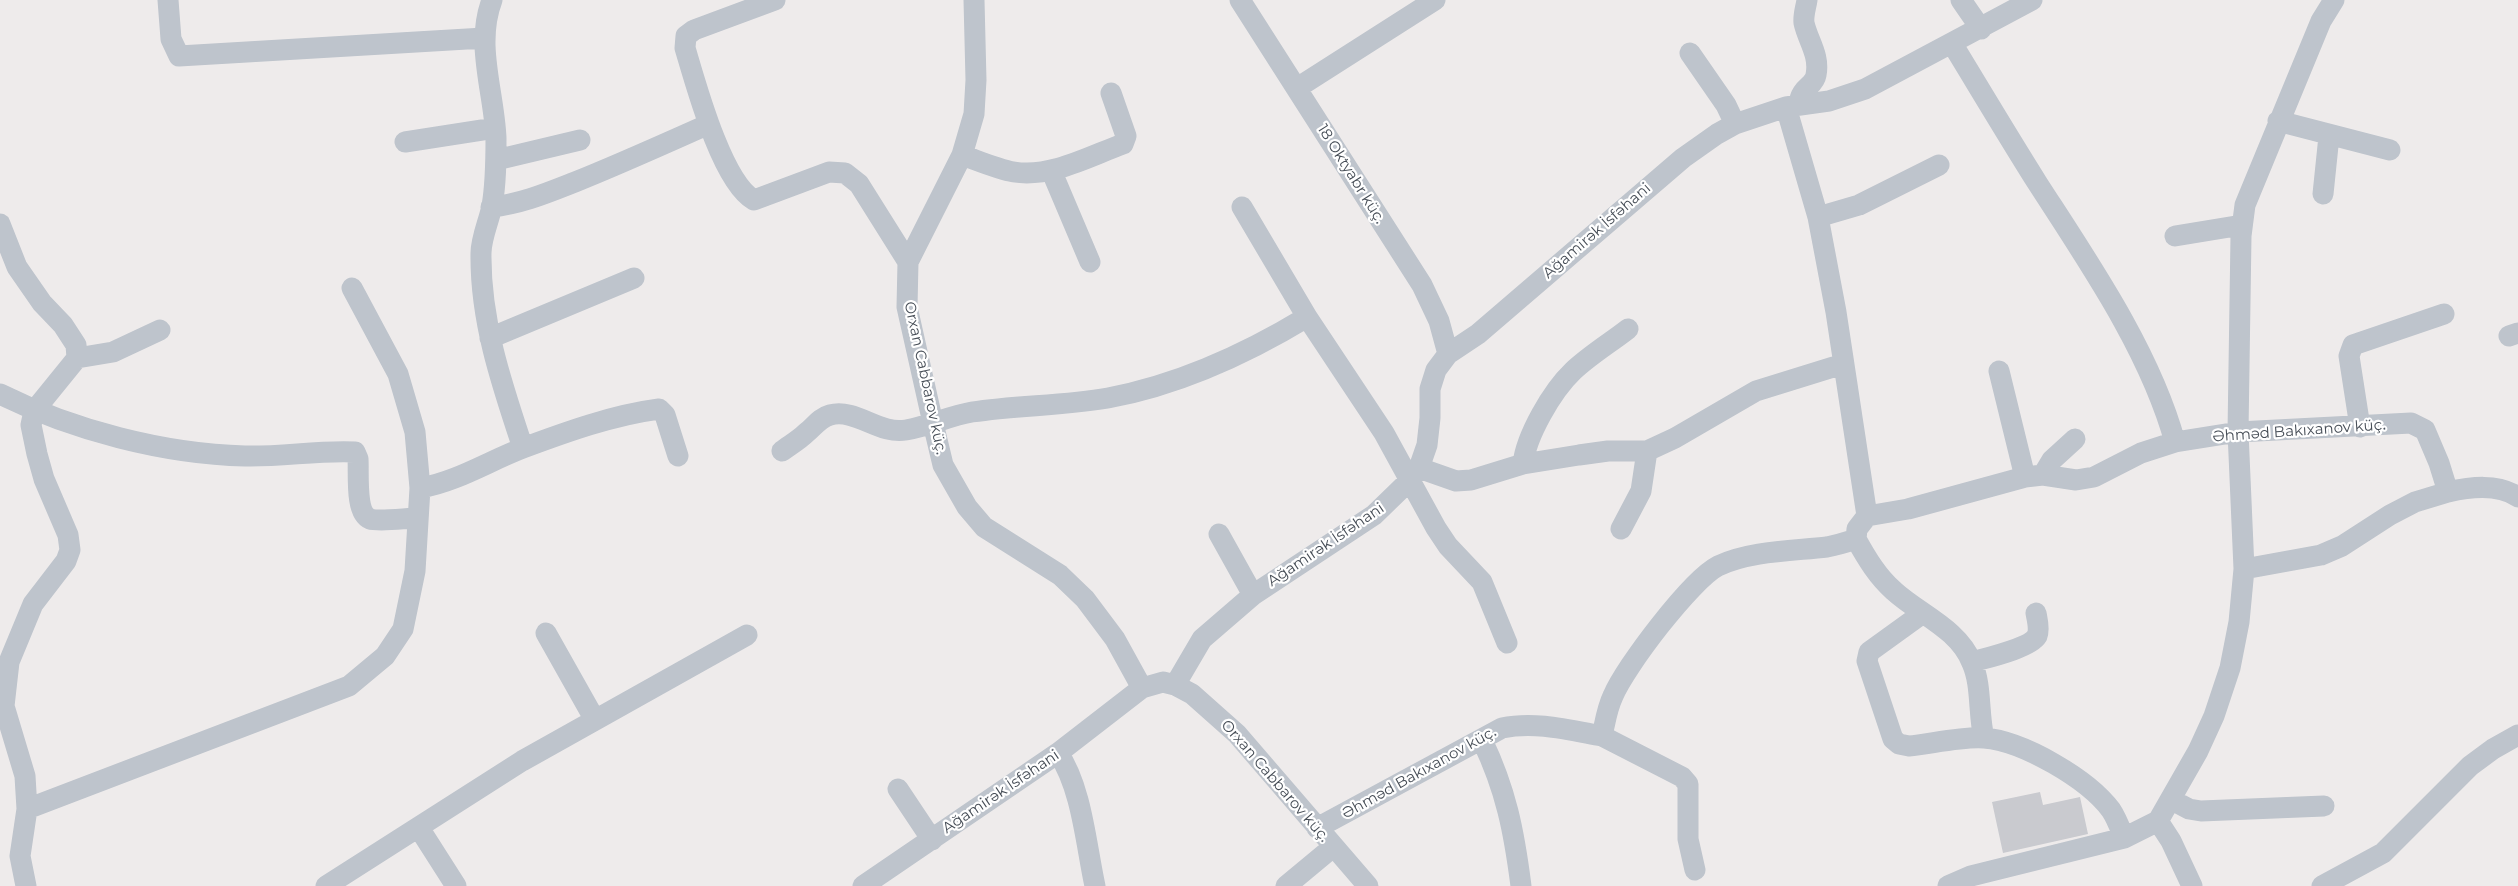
<!DOCTYPE html>
<html>
<head>
<meta charset="utf-8">
<style>
  body { margin:0 }
  canvas { display:block; background:#eeebeb }
</style>
</head>
<body>
<canvas width="2518" height="886"></canvas>
<script>
const context = document.querySelector('canvas').getContext('2d');
context.lineJoin = 'round';
function fillPath(path, color) { context.fillStyle = color; context.fill(path, 'evenodd'); }
function trace(path, color, width, dash) { context.strokeStyle = color; context.lineWidth = width; context.lineCap = dash ? 'butt' : 'round'; context.setLineDash(dash || []); context.stroke(path); }
function label(font, color, halo, rows, align = 'center') {
  context.font = font + ' Montserrat,sans-serif'; context.lineWidth = 4.5; context.setLineDash([]); context.textBaseline = 'middle'; context.strokeStyle = halo; context.fillStyle = color; for (const [text, x, y, turn = 0] of rows) {
    context.save(); context.translate(x, y); context.rotate((+turn || 0) * Math.PI / 180); context.textAlign = isNaN(turn) ? turn : align; if (halo) context.strokeText(text, 0, 0); context.fillText(text, 0, 0); context.restore();
  }
}
fillPath(new Path2D(`
  M2040,792L2043,805L2080,797L2088,834L2003,853L1992,802Z`), '#c9cacf');
trace(new Path2D(`
  M168,0L171,39L179,56L484,38
  M492,0C475,45 494,91 496,138C496,161 496,183 492,206C489,221 481,238 481,253C480,321 502,385 523,448
  M775,0L694,30L686,36L685,48C696,85 722,182 754,200L829,172L845,173L859,184L908,262
  M974,0L976,80L974,114L962,155L908,262L907,307L933,423L943,465L967,507L984,527L1060,575L1085,599L1115,639L1142,688
  M1240,0L1422,285L1439,321L1448,354
  M1961,0L1981,29
  M1953,45C1981,91 2009,138 2038,184C2089,263 2150,351 2175,442
  M1690,53L1726,105L1735,124
  M1297,88L1435,0
  M1799,104C1801,86 1814,87 1816,75C1820,55 1808,41 1804,23C1803,15 1806,7 1807,0
  M1786,107L1818,217L1836,312L1867,516
  M2278,121L2390,150
  M405,142L495,128
  M962,155C979,161 997,169 1014,172C1051,178 1090,156 1123,144L1126,136L1111,93
  M496,160L580,140
  M1051,170L1090,262
  M2323,194L2329,136
  M491,207C521,204 547,193 575,182C620,164 664,144 709,124
  M1242,207L1307,317
  M1818,217L1859,205L1939,165
  M0,224L17,267L42,303L63,325L76,345L77,358L34,411L31,425L37,454L44,479L68,535L70,550L66,561L33,604L9,662L4,706L25,776L27,809L20,856L26,886
  M2175,236L2242,225
  M2509,336L2518,333
  M490,338L634,278
  M77,358L113,352L160,330
  M1999,371L2025,477
  M0,394C72,430 164,454 245,456C282,457 319,450 355,452L358,459C359,474 355,513 370,519C379,522 407,518 418,518
  M2360,427L2349,356L2353,345L2444,314
  M782,451C790,445 799,440 806,433C814,427 819,418 830,415C856,408 879,435 906,430C929,426 949,416 972,412C1017,405 1063,406 1108,398C1178,385 1246,354 1307,317L1384,433L1436,528L1448,546L1482,582L1507,643
  M1523,464C1526,436 1552,391 1573,371C1590,355 1610,343 1628,329
  M1419,468L1456,481L1471,480L1523,464L1579,455L1608,451H1647L1675,438L1756,391L1843,364
  M2043,475L2052,460L2075,439
  M420,488C456,482 489,461 523,448C566,432 613,415 659,409L665,415L678,456
  M1621,529L1641,491L1647,451
  M1219,534L1253,595
  M1856,539C1867,559 1878,577 1894,591C1919,614 1959,629 1972,663C1982,685 1978,714 1984,738
  M2244,569L2321,555L2342,546L2390,515L2415,502L2448,492
  M1923,613L1869,652L1867,661L1893,739L1899,744L1909,746C1930,744 1964,736 1984,738C2023,741 2088,779 2111,810C2117,819 2120,828 2124,838
  M546,633L595,720
  M1972,662C1986,658 2030,648 2037,636C2040,629 2037,619 2036,613
  M1175,685L1202,639L1253,595L1374,515L1409,481L1419,468L1427,445L1430,418V389L1436,370L1448,354L1478,334L1683,158L1717,134L1735,124L1786,107L1829,101L1865,89L2032,0
  M1602,736L1682,777L1688,784V839L1695,870
  M1482,740C1506,790 1514,831 1521,886
  M1058,753C1082,788 1086,845 1095,886
  M898,789L932,840
  M2172,800L2189,809L2201,811L2324,806
  M27,809L349,686L385,656L403,629L415,571L420,488L415,432L398,374L352,288
  M2158,821L2171,841L2192,886
  M419,828L456,886
  M1317,828L1502,728C1535,721 1569,730 1602,736C1605,723 1607,708 1613,696C1625,667 1691,580 1718,566C1750,551 1792,551 1827,547C1837,545 1847,542 1856,539L1857,529L1867,516L1908,509L2025,477L2043,475L2076,480L2094,477L2141,453L2175,442L2238,432L2411,423L2425,430L2439,463L2448,492C2470,487 2498,483 2518,497
  M326,886L522,761L747,635
  M863,886L1058,753L1142,688L1163,682L1175,685L1192,694L1237,734L1368,886
  M1286,886L1333,847
  M1948,886L1971,876L2124,838L2158,821L2198,751L2214,716L2230,668L2239,622L2244,569L2238,432L2241,236L2245,205L2321,21L2334,0
  M2322,886L2383,853L2470,766L2493,749L2518,735`), '#bec4cc', 21);
label('15px', '#464d56', '#fff', [
  ["18 Oktyabr küç.",1351,174,58],
  ["Ağamirək İsfəhani",1597,231,-41],
  ["Orxan Cabbarov küç.",925,378,78],
  ["Əhməd Bakıxanov küç.",2299,431,-4],
  ["Ağamirək İsfəhani",1326,545,-34],
  ["Əhməd Bakıxanov küç.",1419,773,-29],
  ["Orxan Cabbarov küç.",1275,781,49],
  ["Ağamirək İsfəhani",1001,792,-34]
]);
</script>
</body>
</html>
